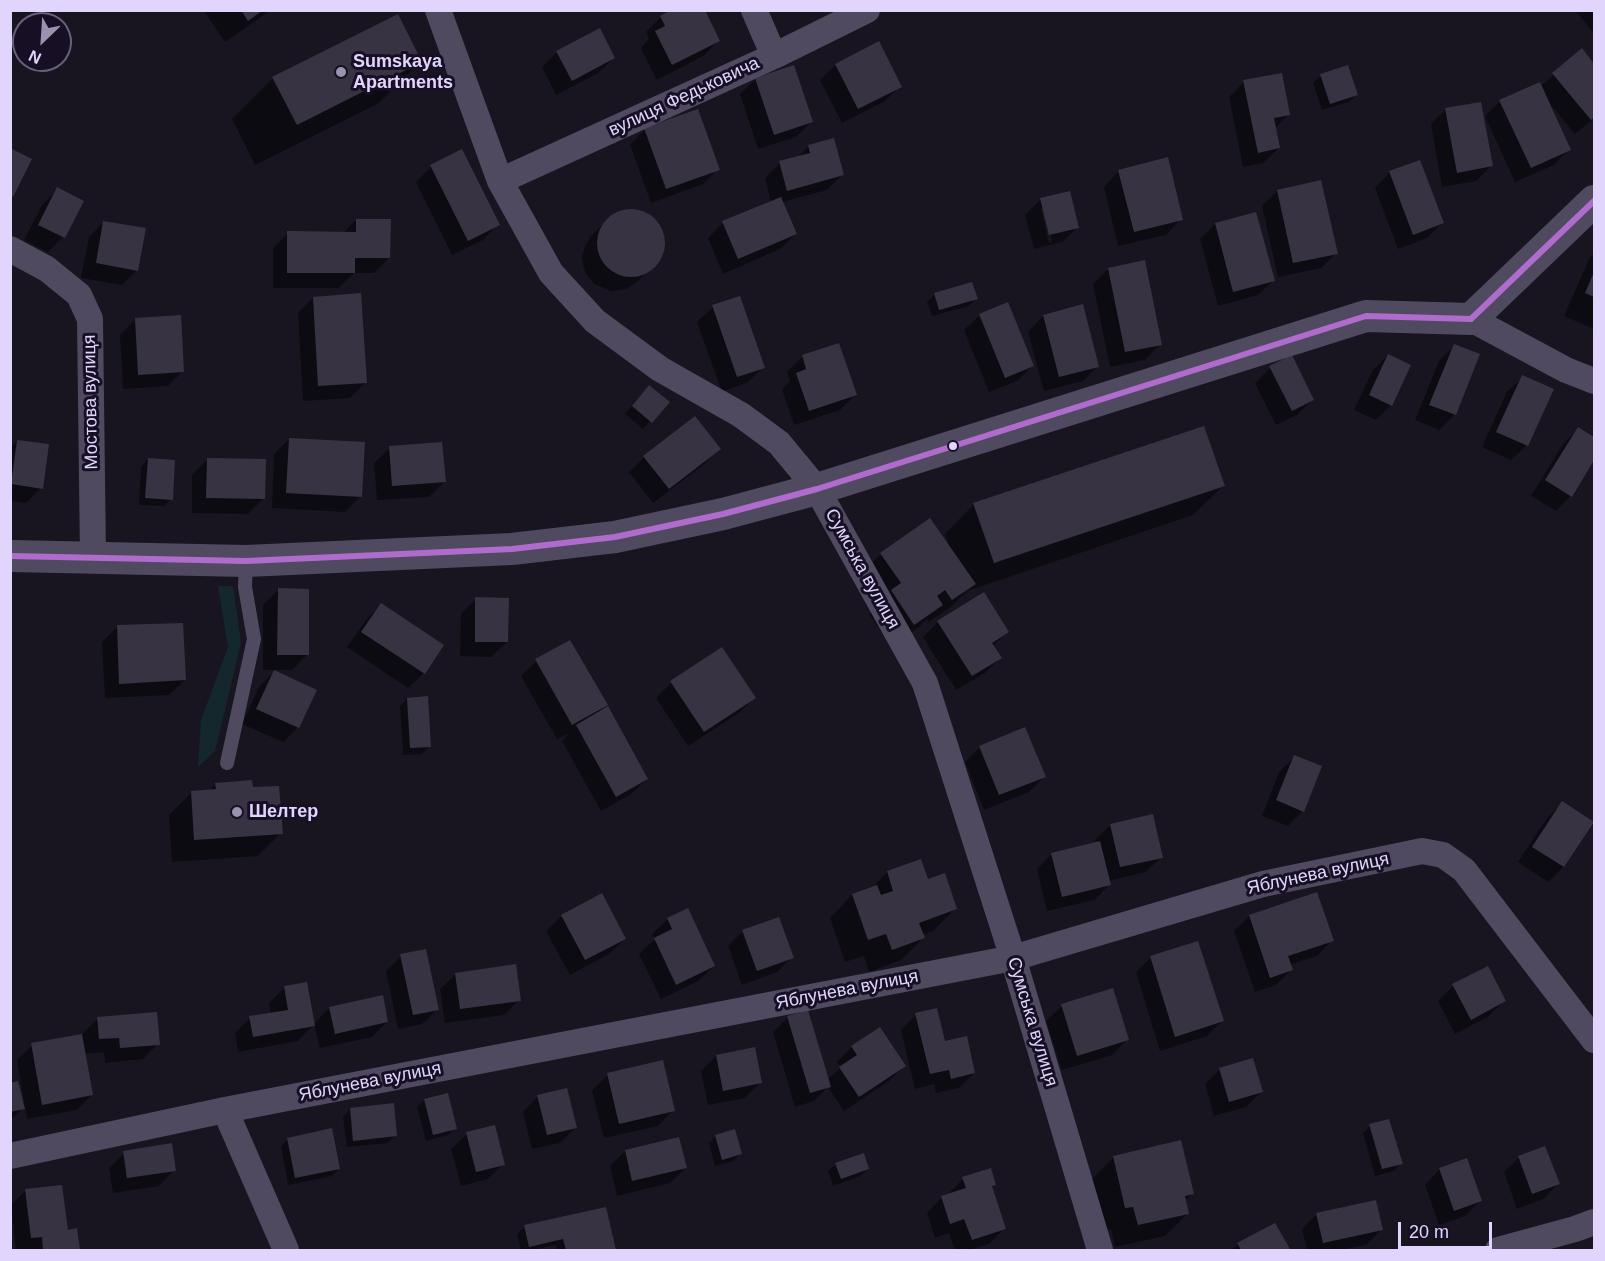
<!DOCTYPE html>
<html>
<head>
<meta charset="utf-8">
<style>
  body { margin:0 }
  #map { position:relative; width:1605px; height:1261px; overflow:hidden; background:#181520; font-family:Arial,sans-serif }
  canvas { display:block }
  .frame { position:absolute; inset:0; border:12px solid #e1d5fd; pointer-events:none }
  .north { position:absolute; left:12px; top:12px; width:60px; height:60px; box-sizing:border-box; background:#171025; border:2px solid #685f7b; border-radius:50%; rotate:205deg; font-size:16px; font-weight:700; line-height:24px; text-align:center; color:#e1d5fd }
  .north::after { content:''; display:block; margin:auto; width:21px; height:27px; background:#9b92b0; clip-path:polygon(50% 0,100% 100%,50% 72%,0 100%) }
  .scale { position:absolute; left:1398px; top:1222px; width:94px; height:27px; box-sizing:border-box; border:3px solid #e1d5fd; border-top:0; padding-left:8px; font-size:18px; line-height:21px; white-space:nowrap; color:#e1d5fd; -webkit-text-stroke:4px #171025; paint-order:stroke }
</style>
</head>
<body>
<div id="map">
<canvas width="1605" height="1261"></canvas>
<div class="frame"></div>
<div class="north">N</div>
<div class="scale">20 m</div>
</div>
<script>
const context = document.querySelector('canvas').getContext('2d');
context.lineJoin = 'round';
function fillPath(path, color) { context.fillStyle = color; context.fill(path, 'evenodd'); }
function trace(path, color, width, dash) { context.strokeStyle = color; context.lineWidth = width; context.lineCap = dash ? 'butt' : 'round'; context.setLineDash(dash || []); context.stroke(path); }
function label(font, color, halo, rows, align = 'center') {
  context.font = font + ' Arial,sans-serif'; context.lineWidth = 6; context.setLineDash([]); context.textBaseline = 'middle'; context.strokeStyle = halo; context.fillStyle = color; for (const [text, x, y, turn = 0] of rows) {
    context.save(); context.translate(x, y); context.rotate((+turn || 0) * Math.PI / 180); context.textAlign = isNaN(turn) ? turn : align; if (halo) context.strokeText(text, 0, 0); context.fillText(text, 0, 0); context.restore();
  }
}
fillPath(new Path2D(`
  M218,586H233L241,643L215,751L198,767L201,720L228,647Z`), '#14272c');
fillPath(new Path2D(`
  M203,10H271L225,42Z
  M1575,10H1594V33Z
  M661,17L718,41L703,56L657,80L641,48L649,39L646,32Z
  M1581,50L1594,66V118L1575,134L1551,105L1569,149L1554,165L1515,182L1485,116L1500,101L1541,86Z
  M557,52L614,58L598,73L556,95L542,67Z
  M420,62L379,103L255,165L232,119L273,78Z
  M836,65L900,86L885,101L842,123L820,80Z
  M1321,76L1356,95L1349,102L1322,110L1313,83Z
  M756,79L811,122L796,137L758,149L740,94Z
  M1244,82L1289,114L1275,128L1279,148L1263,163L1243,167L1229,97Z
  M1446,109L1491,166L1476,181L1442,187L1431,124Z
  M645,129L718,169L703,184L651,203L630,145Z
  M809,146L843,174L827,190L782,202L796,234L780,249L723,274L708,238L723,223L771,202L765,178L780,163L797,158Z
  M431,167L498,224L483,240L452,255L416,182Z
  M1119,171L1181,219L1166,235L1118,246L1104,187Z
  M1390,172L1442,223L1427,238L1398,249L1375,188Z
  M58,189L82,202L63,237L48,252L24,240L43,204Z
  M1277,191L1336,253L1321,268L1278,277L1262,206Z
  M1040,200L1078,227L1062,242L1034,249L1025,215ZM1041,208H1044L1052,242L1049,243Z
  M629,211L640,212L649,216L657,224L662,236L663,244L661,254L653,266L637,282L626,289L611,291L594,284L586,274L583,265L582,256L585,246L591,236L607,220L618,213Z
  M356,220L389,258L374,273H354L339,288H273V248L288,233H343Z
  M104,222L137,270L122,285L81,278L89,237Z
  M1215,224L1274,280L1258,295L1218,306L1200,239Z
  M1594,253V329L1564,316L1589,259Z
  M1108,269L1160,344L1145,360L1110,367L1093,284Z
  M935,294L976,298L969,306L932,316L927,302Z
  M313,298L365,383L350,398L303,401L298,313Z
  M713,307L763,367L748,382L722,392L697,322Z
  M980,315L1032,366L1017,381L989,392L964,330Z
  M1043,316L1098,366L1083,381L1044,391L1028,332Z
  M135,320L183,371L168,386L123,389L120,335Z
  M839,345L856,394L840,410L794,425L782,389L790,381L787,372L802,357Z
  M1455,345L1478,355L1454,415L1439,430L1415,420L1439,361Z
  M1388,355L1391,405L1376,420L1354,410L1373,370Z
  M1270,368L1312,400L1297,415L1276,425L1255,383Z
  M1523,377L1527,445L1511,460L1482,447L1507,392Z
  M642,394L667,403L643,429L625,414Z
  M1578,429L1594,439V457L1571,496L1556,511L1531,496L1563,444Z
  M289,439L361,496L345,512L272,508L274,454Z
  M17,441L41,488L26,503L10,501V448Z
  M390,448L444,482L429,497L377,500L374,463Z
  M719,449L704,464L653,503L629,472L644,457Z
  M148,459L171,499L164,506L139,505L141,467Z
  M207,460L264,498L248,514L192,513V475Z
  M1223,486L1193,515L967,591L951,607L928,622L927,619L919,627L891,646L869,614L878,605L858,576L881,554L949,546L945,534L974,504Z
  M278,590L307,655L292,670H263V605Z
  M476,599L507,642L491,657L460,656L461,614Z
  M381,605L424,673L408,688L347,647L366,620Z
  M938,622L1007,632L993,646L1000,658L985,673L956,690L923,637Z
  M117,627L185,680L169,695L105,698L102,642Z
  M570,642L606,705L598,713L647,779L631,794L601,811L562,741L570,733L557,739L521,676L536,661Z
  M721,649L754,698L739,713L688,746L656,698L671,683Z
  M275,671L298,727L283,742L242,724L259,687Z
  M407,699L430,746L422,754L403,755L400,706Z
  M980,747L1044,777L1029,792L984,810L965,762Z
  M1295,757L1303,811L1288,826L1262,816L1279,772Z
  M216,784L252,789L281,833L258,856L172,862L169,815L192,792L209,791Z
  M1562,803L1592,822L1563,867L1548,882L1518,862L1547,818Z
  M1110,825L1161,857L1146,872L1108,881L1109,885L1094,900L1047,911L1037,869L1052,854L1096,843L1095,840Z
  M920,861L927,881L956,908L933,931L922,935L923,938L901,960L869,972L864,956L845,962L830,918L852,895L871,889L887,872Z
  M561,916L625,939L609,954L570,975L546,931Z
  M1249,916L1332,940L1317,956L1289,965L1291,970L1276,985L1255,992L1234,931Z
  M668,919L714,966L698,981L661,999L639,954L655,939L652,934Z
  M743,931L792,957L777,972L742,985L728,946Z
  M401,956L438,1009L422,1024L398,1029L386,971Z
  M1151,957L1222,1021L1207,1036L1160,1051L1136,972Z
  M456,974L519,1000L504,1015L445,1023L440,989Z
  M1453,986L1504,1001L1489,1016L1455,1034L1438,1001Z
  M284,988L313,1025L329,1008L387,1022L372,1037L320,1048L314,1024L298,1041L238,1052L235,1033L250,1018L271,1014L269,1003Z
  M1062,1006L1127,1040L1112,1055L1062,1070L1046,1021Z
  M916,1015L974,1073L959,1088L936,1093L934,1084L915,1089L901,1030Z
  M788,1017L827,1080L841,1067L837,1062L852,1047L904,1066L889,1081L844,1111L828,1087L814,1101L795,1107L773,1032Z
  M97,1019L158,1044L143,1059L105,1063L104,1052L84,1054L92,1095L77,1110L27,1119L25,1106L10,1121V1085L21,1101H24L17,1060L32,1045L82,1035Z
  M716,1056L760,1083L745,1098L708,1105L701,1071Z
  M1220,1069L1261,1092L1246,1107L1214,1116L1205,1084Z
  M608,1075L673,1110L658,1126L604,1138L592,1090Z
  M538,1096L575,1128L560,1143L532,1149L523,1112Z
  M425,1100L455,1128L448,1135L426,1141L417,1107Z
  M350,1109L395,1135L388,1143L347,1147L343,1117Z
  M1370,1126L1401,1163L1394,1171L1375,1176L1363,1133Z
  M467,1134L503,1164L488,1179L461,1186L451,1149Z
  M716,1136L740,1154L733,1161L715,1166L709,1143Z
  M288,1139L339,1169L332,1176L288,1185L281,1146Z
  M625,1151L686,1168L670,1183L617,1196L610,1166Z
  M124,1153L174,1170L159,1186L113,1193L109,1168Z
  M1114,1157L1192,1194L1185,1201L1188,1213L1165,1236L1115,1247L1111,1229L1103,1230L1091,1180Z
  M1519,1157L1558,1184L1543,1199L1517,1209L1504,1172Z
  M836,1164L868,1169L860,1176L833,1186L828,1171Z
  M1440,1169L1481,1200L1465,1216L1439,1225L1425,1185Z
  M963,1179L995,1184L991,1188L1004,1229L989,1244L969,1250H955L949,1233L935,1238L927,1213L942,1197L949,1195L948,1194Z
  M26,1190L66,1231L76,1230L78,1250H16L11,1205Z
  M605,1209L614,1250H557L556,1245L533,1250H521L517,1234L525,1227Z
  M1317,1214L1381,1230L1366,1245L1341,1250H1307L1302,1229Z
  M1274,1225L1288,1249L1286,1250H1232L1238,1244Z`), '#0007');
fillPath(new Path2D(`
  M241,10H263L248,21Z
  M671,10H705L720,41L672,65L655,31L665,26L660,16Z
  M398,14L422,62L297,125L272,77Z
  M600,28L615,58L572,81L556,51Z
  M879,41L902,87L858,109L835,64Z
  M1582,48L1594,64V117L1591,120L1552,73Z
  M794,65L813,122L774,135L755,78Z
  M1348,65L1358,95L1330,104L1320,74Z
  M1282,73L1290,115L1274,118L1280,148L1258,153L1243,80Z
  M1540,82L1571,150L1531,168L1499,100Z
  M1481,102L1493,166L1457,173L1445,108Z
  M698,109L720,170L666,189L644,128Z
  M834,138L844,175L787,191L779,161L810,153L808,145Z
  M10,148L32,159L13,197L10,195Z
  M462,149L500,225L468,241L430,165Z
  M1168,157L1183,220L1134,232L1118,170Z
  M1420,160L1444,223L1413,235L1389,171Z
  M1321,180L1338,254L1293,263L1277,190Z
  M57,187L84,201L65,238L38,225Z
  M1070,191L1079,228L1049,235L1040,198Z
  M781,197L797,234L738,259L722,221Z
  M597 243a34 34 0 1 1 68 0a34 34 0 1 1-68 0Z
  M1256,212L1275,281L1233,292L1215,223Z
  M356,219H391L390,258H355V273H287V231L356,232Z
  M103,221L146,228L138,271L96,263Z
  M1145,260L1162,345L1125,352L1108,268Z
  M1594,272V297L1585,293Z
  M972,282L978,299L939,310L934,293Z
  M361,293L367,383L318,386L313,297Z
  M740,296L765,368L737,377L712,305Z
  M1008,302L1034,366L1005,378L979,314Z
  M1083,304L1099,367L1059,377L1043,315Z
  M181,315L184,372L138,375L135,318Z
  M839,343L857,395L809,411L796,373L806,369L802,355Z
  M1454,344L1480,354L1456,415L1429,405Z
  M1388,354L1411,365L1392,406L1369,395Z
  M1292,355L1314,400L1292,411L1269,366Z
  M1522,375L1554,389L1528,446L1496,432Z
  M649,385L670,402L652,423L632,406Z
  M695,416L721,449L669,489L643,456Z
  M1204,426L1225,486L994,563L973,503Z
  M1578,427L1594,437V460L1572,497L1545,480Z
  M289,438L365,442L362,497L286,493Z
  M17,440L49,444L43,489L11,484Z
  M442,442L446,482L392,486L389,446Z
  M148,458L175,460L173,500L145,498Z
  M207,458L266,459L265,499L206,498Z
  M930,518L976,584L952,600L945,590L937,596L943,605L914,625L891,590L901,583L880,553Z
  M278,588L309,589V655H277Z
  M984,592L1009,632L992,643L1002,658L972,676L937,621Z
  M475,597L509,598L508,642H475Z
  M381,603L444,645L425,674L361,632Z
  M183,623L186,680L119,684L117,625Z
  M570,640L608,705L572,725L535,659Z
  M722,647L756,698L704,732L670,681Z
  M274,670L317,690L299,728L256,709Z
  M428,696L431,747L410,748L407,698Z
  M608,706L648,779L616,797L576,725Z
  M1025,727L1046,777L999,795L979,746Z
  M1294,755L1322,766L1304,812L1276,800Z
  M252,780L253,787L279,786L283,834L194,840L191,791L216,789L215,783Z
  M1562,801L1594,822L1564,867L1532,847Z
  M1153,814L1163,858L1120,867L1110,824Z
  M1100,841L1111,885L1062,897L1051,853Z
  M921,859L928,879L945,873L957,909L919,923L925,938L892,950L886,934L868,940L852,894L877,885L881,895L893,891L887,871Z
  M1317,892L1334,941L1288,956L1293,970L1270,978L1249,915Z
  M602,893L626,939L585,960L561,915Z
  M688,908L715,966L676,985L654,938L672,929L667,918Z
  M779,917L794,958L757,971L742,930Z
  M1198,941L1224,1021L1175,1037L1150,956Z
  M426,949L439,1010L413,1015L400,954Z
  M516,964L521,1001L460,1009L455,973Z
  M1488,966L1506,1001L1471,1020L1452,984Z
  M307,982L315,1026L253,1037L249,1016L288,1010L284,986Z
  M1113,988L1129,1040L1077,1056L1061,1004Z
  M383,995L388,1022L335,1034L329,1007Z
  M937,1008L945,1041L967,1036L975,1073L951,1079L949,1070L930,1074L915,1013Z
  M808,1010L831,1087L810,1093L787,1016Z
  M157,1012L160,1045L120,1048L119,1038L99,1039L97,1017Z
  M880,1027L906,1066L859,1097L839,1067L857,1055L851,1046Z
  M82,1034L93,1095L42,1105L31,1043Z
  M755,1047L762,1083L723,1091L716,1055Z
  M1253,1058L1263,1092L1229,1102L1219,1068Z
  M663,1060L675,1111L619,1124L607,1073Z
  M18,1081L25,1109L10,1112V1083Z
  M567,1088L577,1128L547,1135L537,1095Z
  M448,1093L457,1129L433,1135L424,1099Z
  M394,1103L397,1136L353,1141L350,1108Z
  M1389,1119L1403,1164L1382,1169L1369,1124Z
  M495,1125L505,1165L476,1172L466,1132Z
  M332,1128L340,1169L295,1178L287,1138Z
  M735,1129L742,1154L722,1160L715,1135Z
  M679,1137L687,1168L632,1181L625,1150Z
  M1181,1140L1194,1194L1185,1196L1189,1214L1138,1225L1133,1207L1125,1208L1113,1156Z
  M172,1143L176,1171L127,1178L123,1151Z
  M1545,1146L1560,1184L1532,1194L1518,1156Z
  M864,1153L869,1169L841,1179L835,1163Z
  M1467,1158L1482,1201L1454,1211L1439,1168Z
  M991,1168L996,1185L992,1186L1006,1229L972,1240L964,1219L950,1224L941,1196L966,1188L962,1177Z
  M62,1185L68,1230L77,1228L80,1250H43L42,1237L31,1238L25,1189Z
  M1376,1200L1383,1230L1323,1243L1316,1213Z
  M606,1207L616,1250H566L563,1239L529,1247L524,1225Z
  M1275,1223L1290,1249L1241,1250L1237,1243Z`), '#383342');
trace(new Path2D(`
  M227,763L254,639L245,587L246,561`), '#4f4a60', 14);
trace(new Path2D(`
  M438,10L500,181L551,273L595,321L660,369L741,415L779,443L817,489L925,683L1013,958L1100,1250
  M754,10L774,56
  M500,181L774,56L867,10
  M10,249L47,269L79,295L90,319L93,558
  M1471,319L1566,370L1594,381
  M225,1110L286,1250
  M10,1156L225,1110L1013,958L1263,884L1422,851L1443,855L1464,870L1594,1040
  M1498,1250L1575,1229L1594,1222`), '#4f4a60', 26);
trace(new Path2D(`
  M10,556L246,561L512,549L615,537L723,514L817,489L1366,316L1471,319L1594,201`), '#4f4a60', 32);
trace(new Path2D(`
  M10,556L246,561L512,549L615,537L723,514L817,489L1366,316L1471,319L1594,201`), '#b06ccc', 6);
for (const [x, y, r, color] of [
  [341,72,6,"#9b92b0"],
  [953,446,5,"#e1d5fd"],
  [237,812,6,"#9b92b0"]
]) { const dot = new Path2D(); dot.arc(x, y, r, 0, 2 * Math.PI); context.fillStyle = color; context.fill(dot); trace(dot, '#171025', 2); }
label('bold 18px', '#e1d5fd', '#171025', [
  ["Sumskaya",353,62],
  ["Apartments",353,83],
  ["Шелтер",249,812]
], 'left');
label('18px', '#e1d5fd', '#171025', [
  ["вулиця Федьковича",684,97,-25],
  ["Мостова вулиця",91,402,-91],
  ["Сумська вулиця",862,569,61],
  ["Яблунева вулиця",1318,874,-12],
  ["Яблунева вулиця",847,990,-11],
  ["Сумська вулиця",1032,1022,73],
  ["Яблунева вулиця",370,1082,-11]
]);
</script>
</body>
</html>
